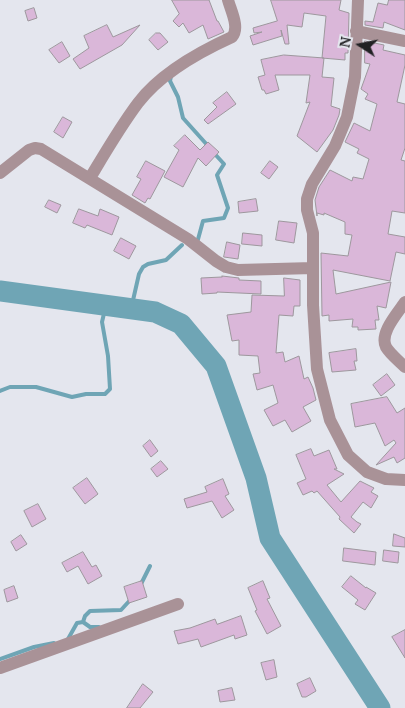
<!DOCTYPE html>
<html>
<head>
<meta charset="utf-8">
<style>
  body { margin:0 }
  #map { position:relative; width:405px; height:708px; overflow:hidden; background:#e4e6ee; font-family:"PT Serif",serif }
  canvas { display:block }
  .north { position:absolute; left:335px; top:20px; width:50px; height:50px; -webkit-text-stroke:4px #e4e6ee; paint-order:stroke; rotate:281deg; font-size:14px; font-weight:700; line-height:20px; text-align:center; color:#212124 }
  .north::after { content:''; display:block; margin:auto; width:18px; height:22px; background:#212124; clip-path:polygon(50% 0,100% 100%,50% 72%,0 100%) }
</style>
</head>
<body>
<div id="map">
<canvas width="405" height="708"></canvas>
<div class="north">N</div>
</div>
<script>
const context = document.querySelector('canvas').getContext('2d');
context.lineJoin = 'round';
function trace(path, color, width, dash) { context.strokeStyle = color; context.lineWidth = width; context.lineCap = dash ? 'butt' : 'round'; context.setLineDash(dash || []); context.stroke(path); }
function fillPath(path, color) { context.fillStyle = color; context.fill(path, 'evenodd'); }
trace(new Path2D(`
  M171,76L170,81L178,97L183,118L209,147
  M197,243L203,221L224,218L228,208L217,175L224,164L213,152
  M131,309L139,274L143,267L148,264L166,260L182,245
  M0,391L10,387H36L72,397L86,394H105L110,389L108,356L102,322L106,305
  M140,586L150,566
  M83,622L85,616L90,611L121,610L132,598
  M83,622L90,627H99
  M68,639L77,623L83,622
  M0,659L34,647L54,643`), '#6fa5b5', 4);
trace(new Path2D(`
  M0,291L155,312L181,324L216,366L256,478L270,538L380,708`), '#6fa5b5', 21);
const building = new Path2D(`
  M172,0H209L217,21H218L224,32L208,39L203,25L189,33L183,23L179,27L173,21L179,14Z
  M271,0H341L339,10L349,13L348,53H345V60L322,58L326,16L304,13L302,27L287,25L289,44H285L281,30L282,36L253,45L250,36L262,32L254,33L253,28L277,21Z
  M389,0H405V30L384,22L383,28L365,25V21L373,22L378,3L387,5Z
  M34,8L37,18L28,21L25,11Z
  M107,25L113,37L140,25L122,45L80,69L73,59L89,48L84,36Z
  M156,33H160L168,42L158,50L149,40Z
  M365,41L384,45L383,50L405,55V65L397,102L405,104V148L401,160L405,161V213L392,211L388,234L405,237V254L396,252L390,281L333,270L336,294L391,282L386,308L377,306L379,320H375L376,329L358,330V327H352L353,319L329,321V315L322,316L321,253L348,256L352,235L345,234V222L324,213V215L317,213V216L315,200L319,187L330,170L352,181L353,177L363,179L369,159L357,153L359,149L345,142L354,123L370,131L377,104L365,99L368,94L361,89L370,64L365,63Z
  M62,42L70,56L59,63L49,50Z
  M284,55L324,58L322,77L334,78L331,106L340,109L339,115L333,130L317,152L297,136L310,102L306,103L310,75H275L279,90L266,94L264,90H262L258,77L265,75L261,60Z
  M227,92L236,104L208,124L204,120L217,107L213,103Z
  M63,117L72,122L63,138L54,132Z
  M185,135L200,150L208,142L219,152L206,166L198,158L183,187L164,177L179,150L174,146Z
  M146,161L165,171L150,199L148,198L145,203L132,195L141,179L137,177Z
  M270,161L278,167L269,179L261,173Z
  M256,199L258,211L239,213L238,202Z
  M49,200L61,205L57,213L45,207Z
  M79,209L98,216L100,209L119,217L112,235L87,225L85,228L73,223Z
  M279,221L297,223L294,243L276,240Z
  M243,233L262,235V246L242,244Z
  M121,238L136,246L129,259L114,251Z
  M227,242L240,245L238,259L224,257Z
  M222,276L239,278V280L261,281V294L217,292V293L202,294L201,278L222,277Z
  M284,278L300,280V306H294L293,316L279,315L276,353L283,352L285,362L299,356L304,379L308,377L313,388L316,400L303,407L311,421L292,432L285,420L273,426L264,410L278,403L273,385L257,390L253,374L260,373L258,356L239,355V340L232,341L227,315L251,312L252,295L284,296Z
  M356,349L357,361H354L356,370L332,372L329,353Z
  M387,374L395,385L381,396L373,385Z
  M387,397L397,413L405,408V458L397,463L394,457L376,465L396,443L394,440L385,446L375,423L355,427L351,404Z
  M150,440L158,451L151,457L143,446Z
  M311,449L314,456L329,450L337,469H334L344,474L327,485L341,502L360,481L374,488L371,492L378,496L371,508L363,502L351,517L357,522L361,524L354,533L339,519L340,517L317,491L314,493L312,491L303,495L297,483L306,479L296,455Z
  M161,461L168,469L157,477L151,469Z
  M87,478L98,494L85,504L73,488Z
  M223,479L229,494L225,496L234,510L222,518L212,501L187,508L184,499L207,492L205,487Z
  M38,504L46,519L32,527L24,511Z
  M394,534L405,538V547L393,546Z
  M21,535L27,544L16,551L11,542Z
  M344,548L376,552L375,565L343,561Z
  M384,550L399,552L398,563L383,561Z
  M83,552L92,567L96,565L102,576L88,584L78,566L67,572L62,563Z
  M351,576L366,588V587L376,593L365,610L355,604L358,600L342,587Z
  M142,581L147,597L129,603L124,587Z
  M263,581L270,598L267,599L281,626L267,634L255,611L257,610L248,588Z
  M14,586L18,598L7,602L4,590Z
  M241,616L247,635L235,639L234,635L201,647L198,639L178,644L174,631L190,628L215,619L217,624Z
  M405,630V658L392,637Z
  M274,660L277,677L266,680L261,663Z
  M310,678L316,691L306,697H302L297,684Z
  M143,684L153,692L140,708H127Z
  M232,688L235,700L220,702L218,691Z`);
fillPath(building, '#dab7d9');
trace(building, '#9d979d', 1);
trace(new Path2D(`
  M358,0L355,77L347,117L335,146L312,184L307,199V210L313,233V305L317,369L330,420L348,455L367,472L386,479L405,480
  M356,31L405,41
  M0,173L29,150L35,148L41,149L188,239L216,261L226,267L238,270L313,268
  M90,178C105,153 120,127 138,103C160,74 199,52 232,37C240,28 231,11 228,0
  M405,302C398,313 379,333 386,347C390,354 399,361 405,367
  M0,668L178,604`), '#a99297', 12);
</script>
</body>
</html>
